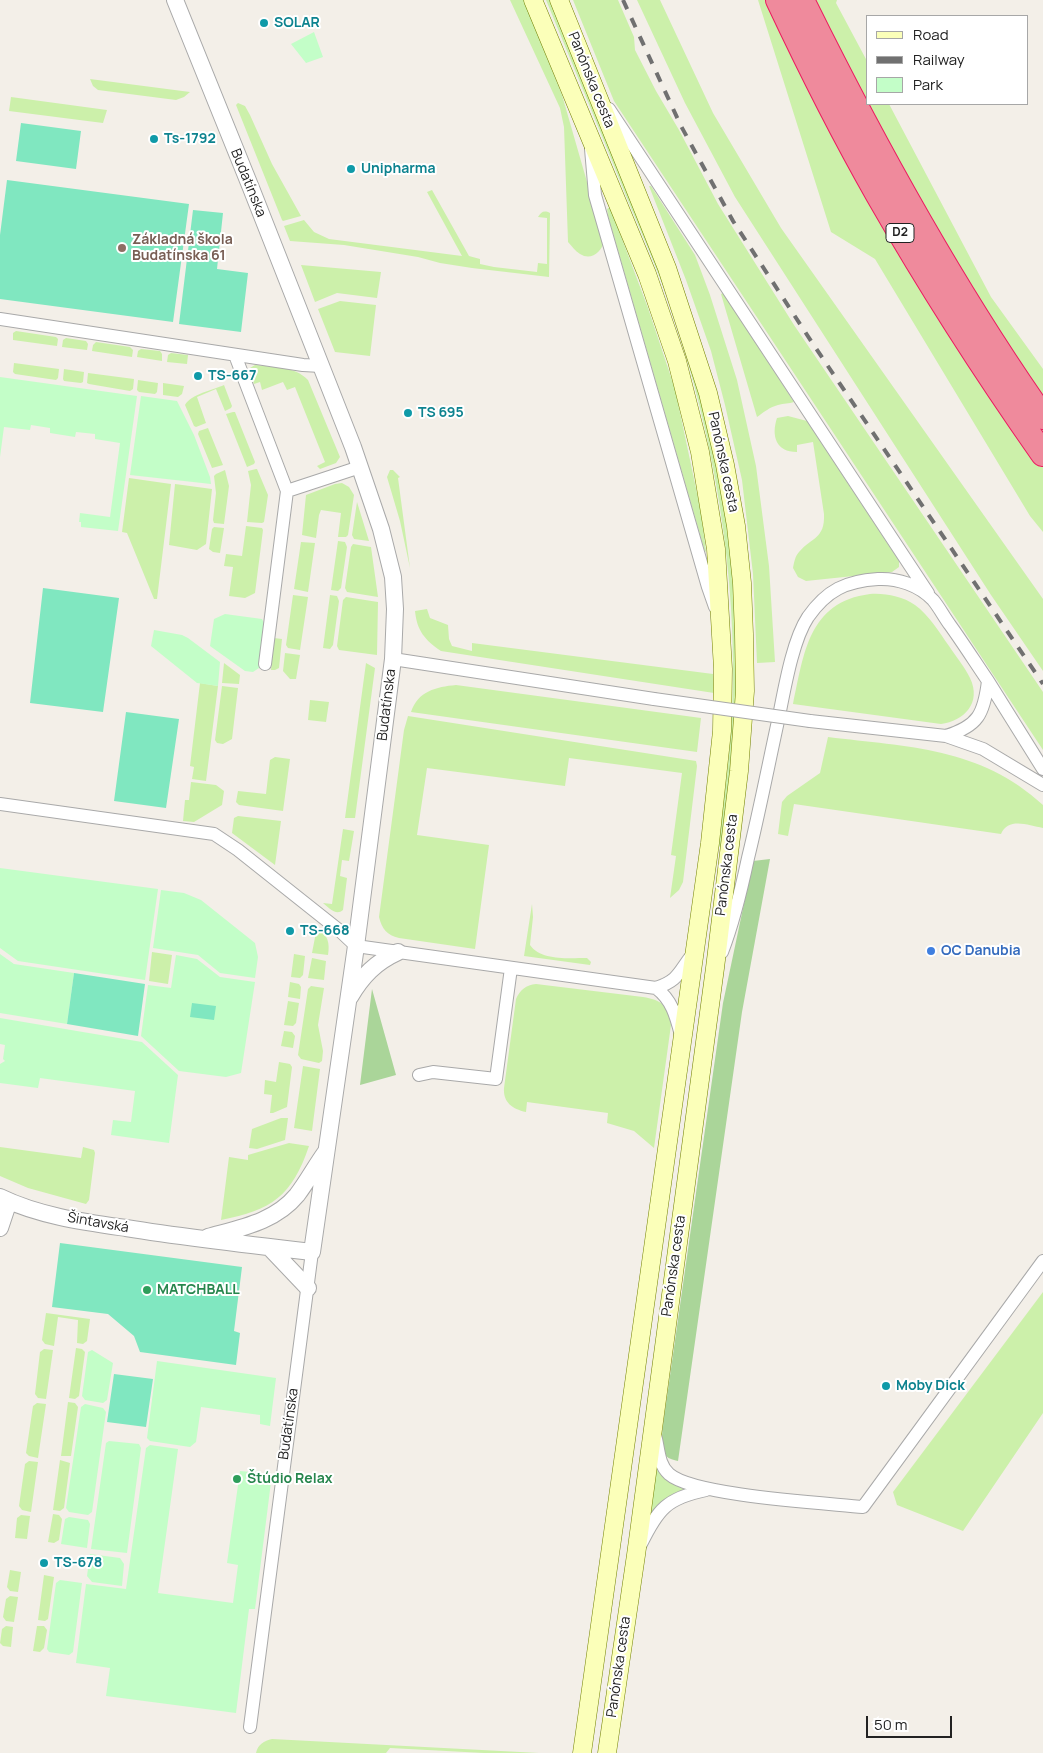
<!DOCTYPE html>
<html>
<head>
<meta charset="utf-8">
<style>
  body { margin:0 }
  #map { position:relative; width:1043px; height:1753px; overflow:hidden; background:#f3efe8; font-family:Manrope,sans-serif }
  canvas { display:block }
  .legend { position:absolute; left:866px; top:15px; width:162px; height:90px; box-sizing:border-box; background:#fff; border:1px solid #a7a7a7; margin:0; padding:6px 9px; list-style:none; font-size:15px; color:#222 }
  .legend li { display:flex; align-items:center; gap:10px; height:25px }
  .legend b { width:25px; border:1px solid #a7a7a7 }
  .scale { position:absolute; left:866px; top:1716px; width:86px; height:22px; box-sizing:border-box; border:2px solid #222; border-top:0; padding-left:6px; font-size:15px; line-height:18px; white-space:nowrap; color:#222; -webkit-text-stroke:4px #fff; paint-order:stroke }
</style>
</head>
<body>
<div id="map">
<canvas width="1043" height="1753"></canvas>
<ul class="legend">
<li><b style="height:6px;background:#fbffb9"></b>Road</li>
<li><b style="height:6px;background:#707070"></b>Railway</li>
<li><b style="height:14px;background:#c3fec8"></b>Park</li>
</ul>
<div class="scale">50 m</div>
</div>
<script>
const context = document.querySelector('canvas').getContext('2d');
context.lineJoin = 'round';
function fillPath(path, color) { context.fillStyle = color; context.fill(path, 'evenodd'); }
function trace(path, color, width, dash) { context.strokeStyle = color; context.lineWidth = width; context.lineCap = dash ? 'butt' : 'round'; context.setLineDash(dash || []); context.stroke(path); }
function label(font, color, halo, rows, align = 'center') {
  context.font = font + ' Manrope,sans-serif'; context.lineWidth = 4; context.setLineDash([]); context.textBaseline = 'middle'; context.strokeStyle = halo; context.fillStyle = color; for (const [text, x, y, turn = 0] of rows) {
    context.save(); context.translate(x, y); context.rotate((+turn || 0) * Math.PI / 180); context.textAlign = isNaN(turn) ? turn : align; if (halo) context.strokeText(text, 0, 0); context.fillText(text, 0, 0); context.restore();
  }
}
fillPath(new Path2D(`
  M510,0H524L562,95L604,241C602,252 591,261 580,254C575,251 572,246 568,242L564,127L560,108Z
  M546,0H552L690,348L724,491L736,607L738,679L736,728L722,847L717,846C723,809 728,770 731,732C740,600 719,462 680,336C666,288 645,242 626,196C600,131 573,65 546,0Z
  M573,0H618L634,37L635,50L656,91L679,130L718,204L794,325L1043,692V750L614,101Z
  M637,0H660L713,113L781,228L1043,599V671L991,595L735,197L685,103Z
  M758,0H837L836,3L867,61V104H889L991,297L1043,369V532L1030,516L875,259L831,232Z
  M90,79L190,92L184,97L176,100L98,90L93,86Z
  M11,97L107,110L103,123L9,111Z
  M238,103L245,106L250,115L272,164L301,216L283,221L282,220L236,105Z
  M649,186H651L695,255L710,295L737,380L756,466L769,566L775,662L757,663L753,574L742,480L725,405L711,351L686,280Z
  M432,190L469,256L480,259V264L494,267L537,272L538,263L547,264V218L538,217C541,212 544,210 550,213L549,277L472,268L440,263L418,257L344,245L290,241L284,226L304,220L314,232L329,239L462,256L427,192Z
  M610,207L648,308L675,389L701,512L706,551L705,552L608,216L607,209Z
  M301,265L381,272L377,298L337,293L315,302Z
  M723,293L794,402C789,404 784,403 778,405C770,407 764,412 757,417L721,294Z
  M340,301L376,305L370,356L335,352L318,309Z
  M16,331L56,337L58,339L57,346L13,340V333Z
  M66,338L86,341L88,344L87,350L62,347L63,340Z
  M96,342L130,347L133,350L132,357L92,351L93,345Z
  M141,349L160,351L162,354V361L137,357L138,351Z
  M171,353L188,355L187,364L167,362L168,355Z
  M14,363L59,369L58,378L56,380L15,374L13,372Z
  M255,365C273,367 295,366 308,380L340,457L336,463L320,469L317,466L325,462L295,387L287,390L283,382L262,390L260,382L254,384L250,374V368Z
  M64,369L84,372L83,382L81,383L64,381L63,379Z
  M88,373L134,379L133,389L130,391L89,384L87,383Z
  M138,380L158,383L157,392L155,394L139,392L137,390Z
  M163,383L184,386L182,394L178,397L163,395Z
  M224,385L232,406L231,408L225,411L216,389L197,397L206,423L196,427L194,426L185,405C191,394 213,390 224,385Z
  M233,412H235L255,462L254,464L247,467L226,414Z
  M788,416L807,421L899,561V567L892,572L806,581L798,577L793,568C794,563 795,556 799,552C812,537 825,539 824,514L813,442L797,445V452C776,452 771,436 777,418Z
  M208,428L223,465L212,468L198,434L199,431Z
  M256,469H257L268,495L264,522L262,523L247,522L251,485L248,471Z
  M225,470L229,486L224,524L214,523L213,520L216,493L214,476L216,474Z
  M390,470H393L400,477L398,478L410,568L400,521L387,477Z
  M129,478L171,484L157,599H154L127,533L122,532Z
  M342,483L349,487L354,495L348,535L346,537H338L341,513L321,510L319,515L316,538L302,535L306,495L335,484Z
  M175,484L212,489L206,544L197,550L169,545Z
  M357,502L369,541L354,539L352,535Z
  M246,526L262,528L263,530L255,593L245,598L229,596L233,567L224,566L226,554L242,556Z
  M214,527L224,528L220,553L213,552L209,549L212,529Z
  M338,541L345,542L347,547L341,588L338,591L331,590Z
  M301,542L315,543L308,592L294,589Z
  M353,544L371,547L378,597L347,592L345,588L351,547Z
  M870,594C885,593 902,596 915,605C929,615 939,632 949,646C956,657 965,667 970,678C982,703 964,721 941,724L793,704C804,654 808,602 870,594Z
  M293,595L308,597L300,650L288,648L286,645Z
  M330,595L337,596L339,601L333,645L330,649L323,648Z
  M346,597L378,602L377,655L339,650L337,646L343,600Z
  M427,609L430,618L448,625L449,639L452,646L472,651V643L713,674L714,693L441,651C425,640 417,631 415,611Z
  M274,638L282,639L279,668L275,670H271Z
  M285,653L300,655L296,679H290L283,671Z
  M224,663L240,675L239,684L222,683Z
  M366,663L375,668L355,818H345Z
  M200,683L218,686L206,781L192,779L194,767L190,766Z
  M456,685L701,718L697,752L411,712C418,691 436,687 456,685Z
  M222,686L238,688L232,739L223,744L217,743L215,740Z
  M310,700L329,702L326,722L308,720Z
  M408,716L696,761L697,766L683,882L679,890L670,898L676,856L671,855L682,773L569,758L565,786L427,768L417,835L489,845L475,949L399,938C387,935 382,929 379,917L404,730Z
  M828,737C908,747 980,747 1043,805V828C1028,825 1008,817 1001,834L794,804L788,836L778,834L782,802L787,796L820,773Z
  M275,757L290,759L283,811L239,805L236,802L238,791L266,794L270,760Z
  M191,782L216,785L224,791L222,805L194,822L183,821L185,800H189Z
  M238,816L281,821L275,865L232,833L234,818Z
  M343,829L354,831L349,861L342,860L340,876L347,878L343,910C336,916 329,908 323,903L332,904Z
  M532,904L533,917L530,945C541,961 569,958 587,958L591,962L590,965L524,956Z
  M317,927C328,935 330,943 328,955L312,953Z
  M152,952L172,955L168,984L149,981Z
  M294,954L305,956L303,975L300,978L291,977Z
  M312,958L326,961L324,980L308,978Z
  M290,982L299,984L301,987L300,999L288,997Z
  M536,984L643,997C660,1000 671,1005 671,1025L654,1148L634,1131L607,1123L608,1113L527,1102L526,1112C512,1109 503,1102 504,1088L516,999C520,990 526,985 536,984Z
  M311,986L324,988L318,1025L323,1051L322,1061L319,1063L301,1059L298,1055L308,989Z
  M288,1001L299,1003L296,1023L293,1026L284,1025Z
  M284,1031L292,1032L295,1036L293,1048L281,1046Z
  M279,1062L290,1064L292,1067L287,1107L273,1113H270L272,1095L264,1094L265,1080L276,1082Z
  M303,1066L320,1069L312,1131L294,1128Z
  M281,1118H288L285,1140L257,1149L249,1148L252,1129Z
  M289,1143L309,1146C292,1196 272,1210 221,1220L229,1157L248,1160V1155Z
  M0,1147L81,1158L83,1147L94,1150L95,1153L89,1200L86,1204L28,1188L0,1176Z
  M1043,1292V1413L963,1531L897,1505L893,1492Z
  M46,1313L90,1319L87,1341L83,1344L77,1343L78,1320L58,1317L54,1346L45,1344L42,1340Z
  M76,1348L82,1349L85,1352L79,1396L75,1399L69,1398Z
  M44,1349L53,1350L46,1399L38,1398L35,1394L40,1352Z
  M68,1402L75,1403L78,1407L71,1456H61Z
  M37,1403L46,1404L38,1458L29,1456L26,1453L33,1406Z
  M60,1460L70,1463L64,1508L60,1511L53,1510Z
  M658,1460L692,1489C672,1492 659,1502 648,1519Z
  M29,1461L38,1462L31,1512L22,1510L19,1506L25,1464Z
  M53,1514L59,1515L62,1519L59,1540L54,1543L48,1542Z
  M21,1515L30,1516L27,1539L15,1538L17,1518Z
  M10,1570L21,1572L18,1592L10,1591L7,1587Z
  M44,1575L54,1577L48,1619L45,1621L38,1620Z
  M10,1596L18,1597L14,1622L6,1621L3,1617L6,1599Z
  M6,1626L13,1627L11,1647L3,1646L0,1643L2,1629Z
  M37,1626H44L47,1630L44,1648L40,1652L33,1651Z
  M272,1739L539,1753H484L390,1748L386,1753H256C258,1744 264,1741 272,1739Z`), '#ccf0aa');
fillPath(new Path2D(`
  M770,859L742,1012L678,1461C674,1460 669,1459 666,1456C659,1447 663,1428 664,1418L723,1003L753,861Z
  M372,989L396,1075L360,1085Z`), '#aad599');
fillPath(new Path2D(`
  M314,32L323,57L306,63L291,44Z
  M0,377L137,396L118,531L81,527V522H79L80,513L110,517L120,443L95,439V434L76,432L75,437L50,433V428L31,425L30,430L4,427L0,457Z
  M141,396L177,401L194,435L210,477L211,484L130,475Z
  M225,614L262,619L265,625L259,668L253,672L245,671L210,646L214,619Z
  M154,630L182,635L188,638L220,662L218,686L197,683L151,646Z
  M0,868L158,889L145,980L18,961L0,948Z
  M161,890L184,893L201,900L255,943L258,957L255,978L220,973L198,955L153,948Z
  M0,954L14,964L74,973L67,1024L0,1013Z
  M176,955L197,959L220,977L255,982L241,1073L226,1077L179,1071L141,1036L148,985L171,988Z
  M0,1018L142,1042L178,1075L169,1143L111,1135L113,1120L131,1122L135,1091L40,1078L38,1088L0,1083V1064L5,1061L3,1059L5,1045L0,1044Z
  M92,1350L113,1363L107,1400L103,1403L85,1400L82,1396L88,1352Z
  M157,1361L276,1378L270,1426L260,1424V1415L201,1407L196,1442L190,1447L150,1441L147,1438Z
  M85,1404L103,1408L106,1412L92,1512L88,1515L69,1512L66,1508L81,1407Z
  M109,1441L139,1444L141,1448L127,1553L91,1549L106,1443Z
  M150,1445L178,1449L158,1593L233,1603L238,1565L227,1563L240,1471L272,1474L255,1609H249L236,1713L106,1696L110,1668L76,1663L86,1584L126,1589L146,1448Z
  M69,1517L88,1520L90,1524L87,1548L61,1544L65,1519Z
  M90,1554L120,1558L124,1564L122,1586L92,1582L87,1576Z
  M60,1580L82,1583L73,1652L69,1655L49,1652L47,1649L56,1583Z`), '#c3fec8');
fillPath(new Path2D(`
  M21,123L81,131L76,169L16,161Z
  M7,180L189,204L173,322L0,299V235Z
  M193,210L223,213L217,269L248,273L241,332L179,324Z
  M43,588L119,598L103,712L30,703Z
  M126,712L179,719L166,808L114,801Z
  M74,973L145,984L138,1036L67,1024Z
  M192,1003L216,1006L214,1020L190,1017Z
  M60,1243L242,1267L234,1331L240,1333L236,1365L140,1352L134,1336L108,1314L52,1307Z
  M114,1374L153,1379L146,1427L107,1422Z`), '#80e7c0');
const minor = new Path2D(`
  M609,109L928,593
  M591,149L595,195L708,587L715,607
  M0,319L303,365L321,366
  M235,355L287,491L265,664
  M287,491L360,467
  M393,659L654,699
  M988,681L1043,769
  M810,721L946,736L983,749L1043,785
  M0,804L214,834L238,850L340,931L356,946L656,988C679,980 678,973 692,955
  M722,952C734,921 741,891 748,858C759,813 768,767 778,721C784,692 792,641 808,617C827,590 846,581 878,579C897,578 919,585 933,600C939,607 944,617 950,625C963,643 975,662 988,681C984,714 978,726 946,736
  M656,988C672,1000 676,1016 681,1035
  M419,1075L433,1072L496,1079L511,968
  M655,1435C659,1449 658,1464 669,1474C694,1496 825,1503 863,1507L1043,1261
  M641,1544C658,1509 667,1498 706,1490
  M250,1727L312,1252`);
const tertiary = new Path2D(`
  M350,997C362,976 376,962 398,952
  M0,1197C39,1216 84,1222 126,1228C188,1238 250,1245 312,1252L356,946L393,659L395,609L393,577L381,529L353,447L251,188L175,0
  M0,1228L9,1201
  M208,1237C240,1228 275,1222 297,1195C307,1182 315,1167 325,1153
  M270,1248L308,1288`);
const secondary = new Path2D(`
  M533,0L647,274L677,361L700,452L716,549L723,669L722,731L710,843L582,1753
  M559,0L667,268L708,393L725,465L736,526L742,583L744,634L745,691L739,771L715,968L636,1555L607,1753`);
const motorway = new Path2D(`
  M778,0C809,66 842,132 878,195C929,284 984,370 1043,454
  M802,0C873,144 951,286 1043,417`);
trace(minor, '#a9a9a9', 14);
trace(tertiary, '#a9a9a9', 18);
trace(secondary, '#728100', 19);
trace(motorway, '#eb1a60', 26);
trace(minor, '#fff', 12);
trace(tertiary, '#fff', 16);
trace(secondary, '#fbffb9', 18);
trace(motorway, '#ef8a9c', 24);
trace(new Path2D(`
  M623,0L681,126L733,221L813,344L1043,684`), '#707070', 4, [10, 10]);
const minorBridge = new Path2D(`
  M654,699L810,721`);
trace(minorBridge, '#a9a9a9', 14, []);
trace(minorBridge, '#fff', 12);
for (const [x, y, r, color] of [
  [264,23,5,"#0f9aa8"],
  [154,139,5,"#0f9aa8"],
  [351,169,5,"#0f9aa8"],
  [122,248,5,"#8d6e63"],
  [198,376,5,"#0f9aa8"],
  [408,413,5,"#0f9aa8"],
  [290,931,5,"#0f9aa8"],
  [931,951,5,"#3f7fe0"],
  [147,1290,5,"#2e9e5b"],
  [886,1386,5,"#0f9aa8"],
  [237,1479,5,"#2e9e5b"],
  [44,1563,5,"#0f9aa8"]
]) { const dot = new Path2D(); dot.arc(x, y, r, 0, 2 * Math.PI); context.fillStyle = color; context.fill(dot); trace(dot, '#fff', 2); }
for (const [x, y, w] of [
  [900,233,28]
]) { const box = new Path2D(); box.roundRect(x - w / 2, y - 9.5, w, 19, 4); context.fillStyle = '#fff'; context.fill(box); trace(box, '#222', 1); }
label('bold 12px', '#222', null, [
  ["D2",900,233]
]);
label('bold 14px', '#0d838f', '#fff', [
  ["SOLAR",274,23],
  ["Ts-1792",164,139],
  ["Unipharma",361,169],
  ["TS-667",208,376],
  ["TS 695",418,413],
  ["TS-668",300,931],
  ["Moby Dick",896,1386],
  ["TS-678",54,1563]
], 'left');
label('14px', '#222', '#fff', [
  ["Panónska cesta",591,80,68],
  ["Budatínska",248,183,68],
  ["Panónska cesta",723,462,78],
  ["Budatínska",387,705,-83],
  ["Panónska cesta",727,865,-83],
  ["Šintavská",98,1223,10],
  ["Panónska cesta",674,1266,-82],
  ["Budatínska",289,1424,-82],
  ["Panónska cesta",619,1667,-82]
]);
label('bold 14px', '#785e54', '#fff', [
  ["Základná škola",132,240],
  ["Budatínska 61",132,256]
], 'left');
label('bold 14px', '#366cbe', '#fff', [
  ["OC Danubia",941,951]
], 'left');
label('bold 14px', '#27864d', '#fff', [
  ["MATCHBALL",157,1290],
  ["Štúdio Relax",247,1479]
], 'left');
</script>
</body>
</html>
